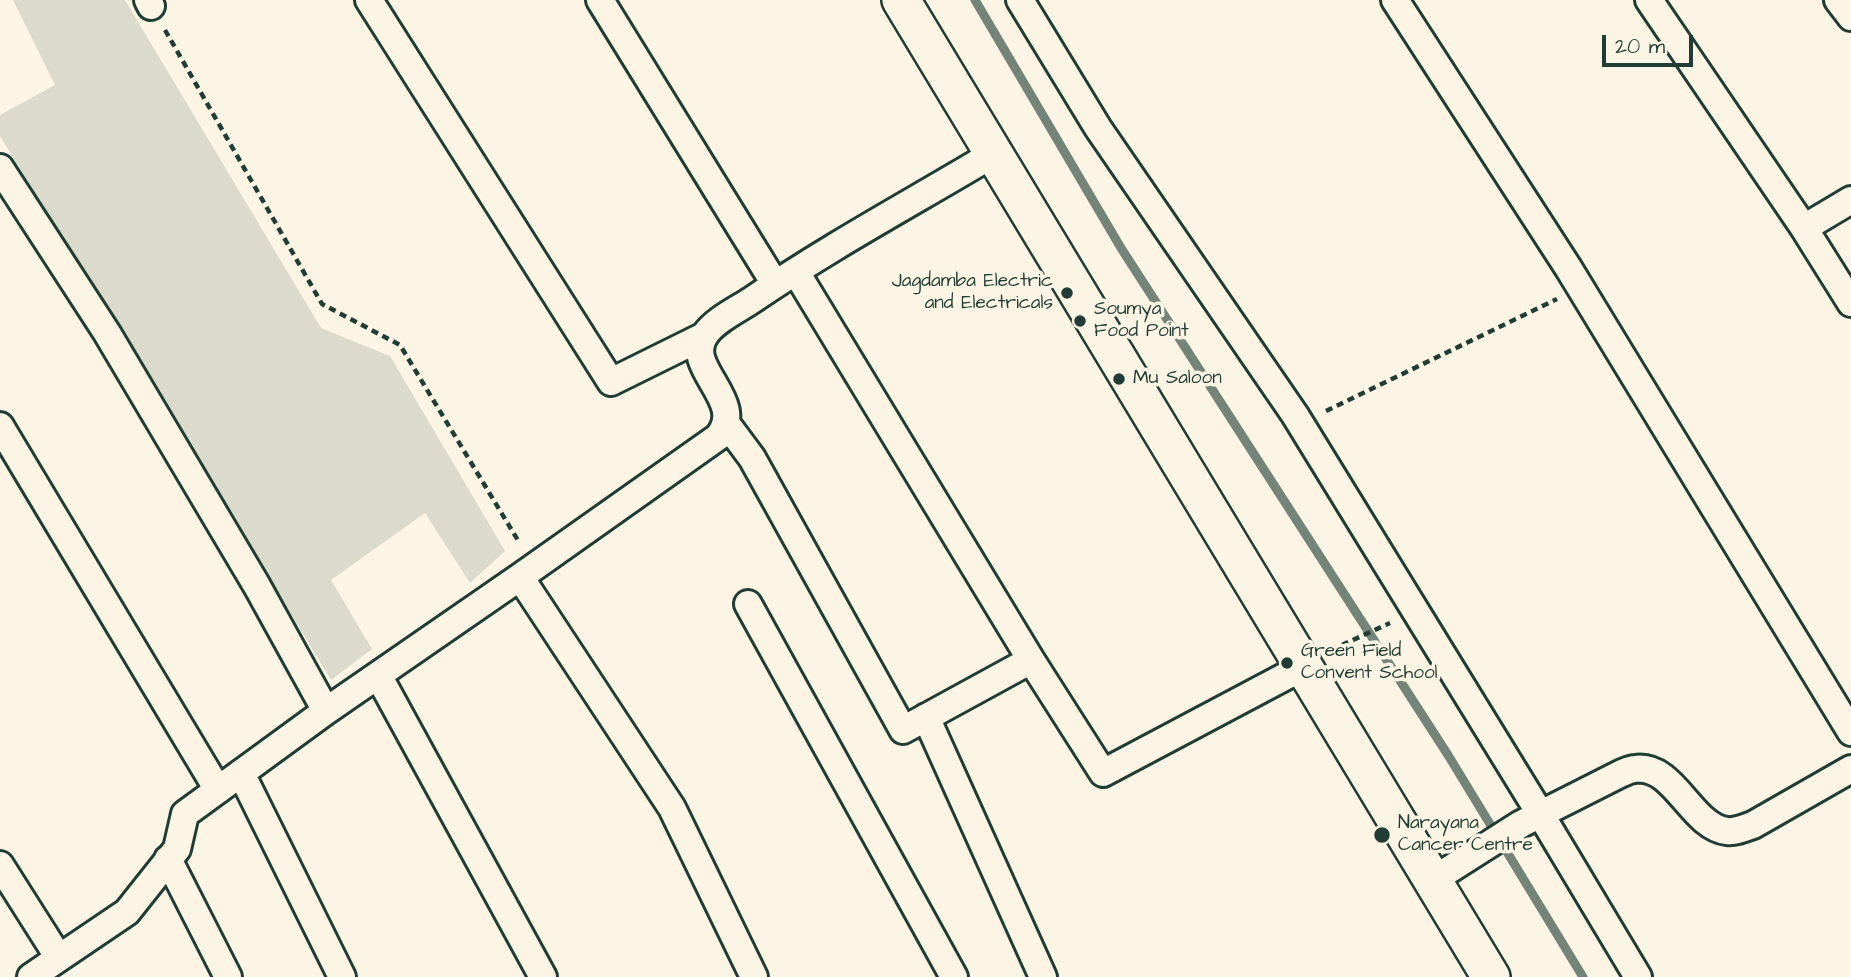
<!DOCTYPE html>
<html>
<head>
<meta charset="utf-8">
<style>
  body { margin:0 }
  #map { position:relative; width:1851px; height:977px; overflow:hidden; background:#fcf5e5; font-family:"Architects Daughter",sans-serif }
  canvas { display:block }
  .scale { position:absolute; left:1602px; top:35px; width:91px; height:32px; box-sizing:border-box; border:4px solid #1f3d34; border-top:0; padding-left:9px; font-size:21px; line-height:24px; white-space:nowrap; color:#1f3d34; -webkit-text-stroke:5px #fcf5e5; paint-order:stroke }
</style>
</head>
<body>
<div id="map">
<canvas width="1851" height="977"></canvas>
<div class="scale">20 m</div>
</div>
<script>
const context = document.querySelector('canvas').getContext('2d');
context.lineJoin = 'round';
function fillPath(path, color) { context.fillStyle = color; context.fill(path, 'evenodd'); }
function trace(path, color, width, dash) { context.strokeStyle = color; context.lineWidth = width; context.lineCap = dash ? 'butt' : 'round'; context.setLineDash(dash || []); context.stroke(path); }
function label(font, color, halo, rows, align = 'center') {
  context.font = font + ' "Architects Daughter",sans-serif'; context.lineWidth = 7; context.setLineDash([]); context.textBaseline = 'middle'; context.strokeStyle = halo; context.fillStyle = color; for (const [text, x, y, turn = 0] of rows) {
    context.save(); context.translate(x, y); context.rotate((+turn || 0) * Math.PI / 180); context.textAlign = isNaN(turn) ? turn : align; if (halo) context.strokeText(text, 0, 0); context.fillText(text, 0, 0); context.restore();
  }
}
fillPath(new Path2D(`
  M13,0H125L321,328L390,356L505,551L470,583L425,513L331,580L372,649L331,680L0,136V115L55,85Z`), '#dcdacc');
trace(new Path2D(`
  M975,0L1121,248L1448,755L1583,977`), '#758479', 9);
const street = new Path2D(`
  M148,0L151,6
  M369,0L611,382L704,336
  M600,0L775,284
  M1020,0L1098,128L1295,415L1541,815L1638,977
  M1395,0L1569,269L1851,732
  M1649,0L1804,228L1851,200
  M1838,0L1851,17
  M0,168L107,333L257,586L326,711
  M1804,228L1851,303
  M796,272L1031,660L1103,773L1303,667
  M726,423L752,458L903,730L1031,660
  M0,426L218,790
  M520,577L672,808L754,977
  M748,604L954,977
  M378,675L543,977
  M926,717L1043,977
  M241,773L342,977
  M168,859L228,977
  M0,865L59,958
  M1433,880L1521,824L1620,774C1625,772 1630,769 1635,769C1674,763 1691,827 1727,831C1736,832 1744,828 1753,825L1851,769
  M31,977L127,912L177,849L185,814L326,711L520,577L718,437C749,401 682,368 705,335C715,320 737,310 752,300C829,247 913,202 993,154`);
const secondary = new Path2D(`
  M901,0L1491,977`);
trace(street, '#1f3d34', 32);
trace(secondary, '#1f3d34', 42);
trace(new Path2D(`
  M165,30L322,304L400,345L519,542
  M1326,411L1557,299
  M1331,650L1390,623`), '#1f3d34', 4.5, [7, 5]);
trace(street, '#fcf5e5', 26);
trace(secondary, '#fcf5e5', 37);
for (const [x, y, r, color] of [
  [1067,293,7,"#1f3d34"],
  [1080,321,7,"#1f3d34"],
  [1119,379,7,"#1f3d34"],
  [1287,663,7,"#1f3d34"],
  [1382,835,9,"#1f3d34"]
]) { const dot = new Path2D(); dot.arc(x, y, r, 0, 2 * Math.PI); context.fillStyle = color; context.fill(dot); trace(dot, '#fcf5e5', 2.5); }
label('19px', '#1f3d34', '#fcf5e5', [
  ["Jagdamba Electric",1053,282,"right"],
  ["and Electricals",1053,304,"right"],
  ["Soumya",1094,310],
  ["Food Point",1094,332],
  ["Mu Saloon",1133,379],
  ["Green Field",1301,652],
  ["Convent School",1301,674],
  ["Narayana",1398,824],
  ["Cancer Centre",1398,846]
], 'left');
</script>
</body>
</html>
